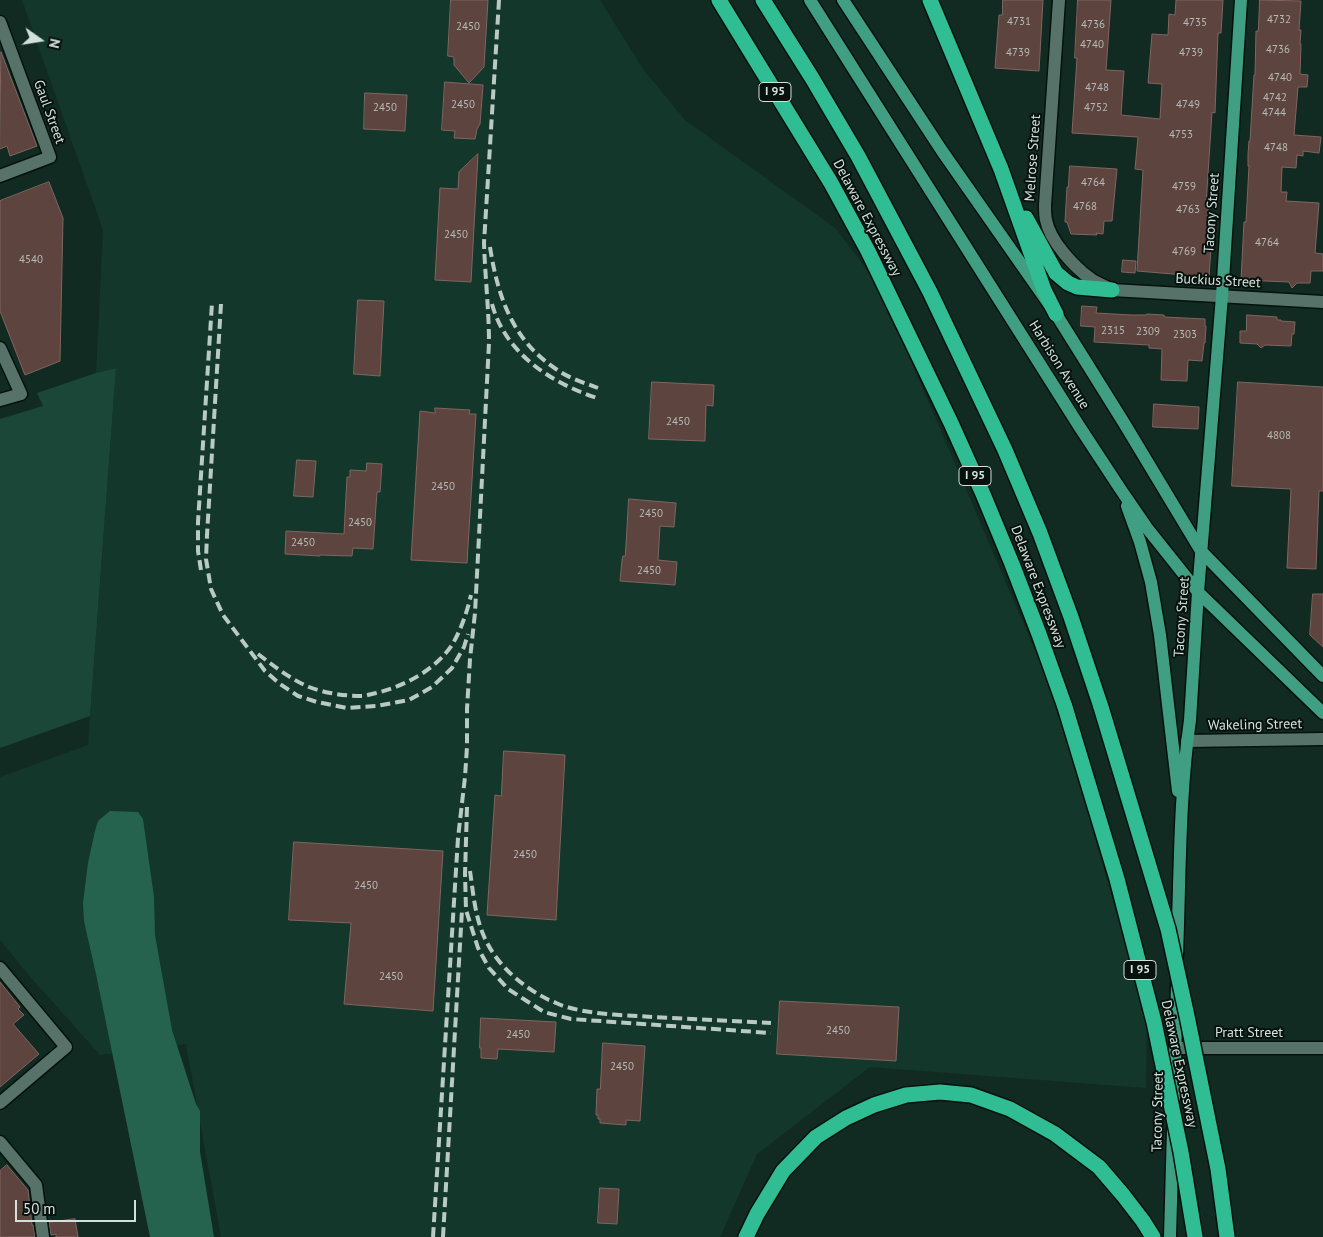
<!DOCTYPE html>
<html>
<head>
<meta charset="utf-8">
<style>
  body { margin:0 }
  #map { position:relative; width:1323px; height:1237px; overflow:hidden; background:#122b22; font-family:"PT Sans",sans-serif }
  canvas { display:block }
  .north { position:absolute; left:15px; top:15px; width:50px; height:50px; -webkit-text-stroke:4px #07110d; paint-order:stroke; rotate:103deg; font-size:14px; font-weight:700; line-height:20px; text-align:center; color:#d2e1db }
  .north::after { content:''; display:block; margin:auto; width:18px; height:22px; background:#d2e1db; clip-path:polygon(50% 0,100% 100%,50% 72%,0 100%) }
  .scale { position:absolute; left:15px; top:1200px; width:121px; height:22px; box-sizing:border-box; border:2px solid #d2e1db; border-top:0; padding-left:6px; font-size:15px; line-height:18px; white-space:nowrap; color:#d2e1db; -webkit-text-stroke:4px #07110d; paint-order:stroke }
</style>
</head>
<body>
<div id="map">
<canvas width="1323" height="1237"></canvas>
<div class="north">N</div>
<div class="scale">50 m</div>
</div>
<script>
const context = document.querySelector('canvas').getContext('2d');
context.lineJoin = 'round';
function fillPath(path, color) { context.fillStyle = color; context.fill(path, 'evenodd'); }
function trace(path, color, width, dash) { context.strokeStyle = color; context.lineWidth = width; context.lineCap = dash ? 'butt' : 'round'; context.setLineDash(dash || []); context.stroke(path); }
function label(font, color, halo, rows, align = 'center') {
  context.font = font + ' "PT Sans",sans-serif'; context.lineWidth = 4; context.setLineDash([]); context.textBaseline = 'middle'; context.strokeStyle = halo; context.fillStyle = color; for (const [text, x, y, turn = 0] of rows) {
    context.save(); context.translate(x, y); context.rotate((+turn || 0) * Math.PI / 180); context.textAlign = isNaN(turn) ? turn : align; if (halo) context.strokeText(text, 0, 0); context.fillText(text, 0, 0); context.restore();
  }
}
fillPath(new Path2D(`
  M22,0H600L643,69L685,120L835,228L878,284L1052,690L1147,1018L1146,1088L870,1067L757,1154L720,1237H221L186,1044L100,1055L26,972L0,940V777L88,745L116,368L96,373L103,230Z`), '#14372b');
fillPath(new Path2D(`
  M116,368L90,716L0,748V419L43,406L37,393L96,373Z`), '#1a4738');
fillPath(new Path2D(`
  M110,811L138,812L143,819L154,897L155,935L172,1030L196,1104L200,1111V1152L214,1237H150L96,974L84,921L83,903L88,863L95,831L98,821Z`), '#26634f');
const building = new Path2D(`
  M451,0H488L484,67L469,83L454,65V57L448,56Z
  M1003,0H1043L1039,71L995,68L999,15H1002Z
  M1078,0H1111L1106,70L1124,71L1121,115L1160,119L1162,84L1148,83L1152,34L1168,35L1169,14L1175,15L1176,0H1223L1221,33H1218L1215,113L1212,112L1206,205H1208V216H1211L1209,247H1211L1209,277L1137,271L1143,170L1135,169L1138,137L1072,133L1077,58H1075Z
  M1260,0L1301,1L1299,30H1301L1300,44H1301L1300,74L1308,75L1307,87H1298L1294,135L1321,137L1319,153L1303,151V156L1297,155L1296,168L1282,167L1281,192H1287L1286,201L1319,203L1315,253L1323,254V271H1311L1310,283H1297L1292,288L1289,282L1241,280L1244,222H1246L1249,166H1248V154L1249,141H1250L1254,75H1255L1256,31H1258Z
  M1,52L37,146L10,156L7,146L0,149Z
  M445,82L483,85L480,124L477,129L475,139L454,138L455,131L442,130Z
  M365,93L407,95L405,131L364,129Z
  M478,154L471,282L435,280L440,188L458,189L459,172Z
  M1070,166L1117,169L1112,221H1104L1103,234L1096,233L1097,235L1071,234L1067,222H1065L1067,187H1068Z
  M49,182L63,218L60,361L25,375L0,311V201Z
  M1123,260L1136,261L1135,273L1122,272Z
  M358,300L384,301L380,376L354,374Z
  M1082,306L1097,307L1096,313L1131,315H1146L1147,314L1164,315V317L1205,319V326H1206L1205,343H1204L1202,361L1188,360L1187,381L1161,380L1162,349L1149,348V345L1094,342L1095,327L1081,326Z
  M1247,315L1277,317V320H1281V321L1295,322L1294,334H1292L1291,346L1265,345L1261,348L1257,344L1240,343V331H1246Z
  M652,382L714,385L713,406L706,405L705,441L649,439Z
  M1238,382L1323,387V491H1319L1316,569L1287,568L1291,489L1232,486Z
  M1154,404L1199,407L1198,429L1153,427Z
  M435,408L470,410L469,414H476L467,563L411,560L420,411L435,413Z
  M297,460L316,461L313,497L294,496Z
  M367,463L382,464L380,492H377L373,549L353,548L352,556L320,555V556L285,554L286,531L344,534L347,477H350V470L366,471Z
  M629,499L676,503L674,527L660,526L658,560L677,562L675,585L620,581L622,560L623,556H625Z
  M1313,594H1323V647L1310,635Z
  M504,751L565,755L556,920L487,915L495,795L501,796Z
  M294,842L443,851L433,1011L344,1004L351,923L289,920Z
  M0,982L20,1007L18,1009L24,1015L13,1024L39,1054L0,1087Z
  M780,1001L899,1007L896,1061L777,1054Z
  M481,1018L556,1022L554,1052L498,1049L497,1059L481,1058V1048H480Z
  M603,1043L645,1046L640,1121L626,1120V1125L600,1123V1119H598V1115H596L597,1089H600Z
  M7,1165L28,1190L32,1225H33L35,1237H0V1171Z
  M600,1188L619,1189L617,1224L598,1223Z
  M75,1219L78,1237H56V1234L51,1235L49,1223Z`);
fillPath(building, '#5d443f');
trace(building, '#806560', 1);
const minor = new Path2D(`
  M1059,0L1045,205C1045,210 1045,216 1046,220C1050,241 1074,267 1091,279C1097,283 1105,286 1112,290L1323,302
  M0,22L50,157L0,176
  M0,348L21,394L0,400
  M1187,741L1323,739
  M0,968L66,1047L0,1103
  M1175,1048H1323
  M0,1142L36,1185L43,1237`);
const major = new Path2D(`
  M810,0L1079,426L1121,490L1147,528L1198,592L1323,713
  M843,0L942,151L1056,314L1124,423L1201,551L1323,676
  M1127,506L1140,542L1151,582L1160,635L1178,791
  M1177,955C1180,877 1179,798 1190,720L1198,592L1222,296L1241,0
  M1174,1098L1177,985
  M1170,1237L1173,1130`);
const highway = new Path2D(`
  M719,0L831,183L868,251L951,423L983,494L1012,564L1039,634L1065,707
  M763,0L812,78L858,156L930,292L1005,450L1040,533L1071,617L1101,707
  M930,0L1001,169L1044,290L1056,314
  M1026,218L1056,273L1068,283L1077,287L1112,290
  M746,1237L757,1214L783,1171L816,1137L846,1118L874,1105L906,1095L940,1092L971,1095L1010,1109L1055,1134L1099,1167L1123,1195L1143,1221L1153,1237`);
trace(minor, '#00130c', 15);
trace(major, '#00130c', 15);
trace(highway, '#00130c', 18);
trace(minor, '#577268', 12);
trace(major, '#409f82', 12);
trace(highway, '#30bd94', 15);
trace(new Path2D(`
  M490,247C498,298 513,342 559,371C571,379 585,383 598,388
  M221,304L207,535L206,559L211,589L223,615L265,671L280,684L298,696L317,702L347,708L376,706L409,700L432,687L452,668L464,647L468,634
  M492,304C505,353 551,383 597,398
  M201,570L198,551V522L212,303
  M258,654C274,666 290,679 309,687C325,693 344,696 361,696C366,696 371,694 376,693C405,686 435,670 452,645C461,630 467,612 471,595
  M467,807L465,874L466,910L478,948L489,968L508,989L544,1012L571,1019L771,1033
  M470,871C473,892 475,915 483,934C495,964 521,986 549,1000C555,1002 561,1006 567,1007C594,1015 625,1015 653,1017C693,1019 732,1021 771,1023
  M433,1237L458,838L465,777L467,747V709L470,659L475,613L489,343C489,310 485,276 484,243L499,0
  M443,1237L462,910`), '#b9c9c3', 4, [10, 5]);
const highwayBridge = new Path2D(`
  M1065,707L1117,879L1154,1022L1181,1152L1195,1237
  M1101,707L1168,929L1187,1016L1218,1169L1227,1237`);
trace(highwayBridge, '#00130c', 18, []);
trace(highwayBridge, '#30bd94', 15);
label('11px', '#b5bab4', null, [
  ["4732",1279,20],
  ["4731",1019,22],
  ["4735",1195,23],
  ["4736",1093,25],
  ["2450",468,27],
  ["4740",1092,45],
  ["4736",1278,50],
  ["4739",1018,53],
  ["4739",1191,53],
  ["4740",1280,78],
  ["4748",1097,88],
  ["4742",1275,98],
  ["2450",463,105],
  ["4749",1188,105],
  ["2450",385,108],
  ["4752",1096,108],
  ["4744",1274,113],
  ["4753",1181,135],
  ["4748",1276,148],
  ["4764",1093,183],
  ["4759",1184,187],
  ["4768",1085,207],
  ["4763",1188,210],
  ["2450",456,235],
  ["4764",1267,243],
  ["4769",1184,252],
  ["4540",31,260],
  ["2315",1113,331],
  ["2309",1148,332],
  ["2303",1185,335],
  ["2450",678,422],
  ["4808",1279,436],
  ["2450",443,487],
  ["2450",651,514],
  ["2450",360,523],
  ["2450",303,543],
  ["2450",649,571],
  ["2450",525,855],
  ["2450",366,886],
  ["2450",391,977],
  ["2450",838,1031],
  ["2450",518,1035],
  ["2450",622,1067]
]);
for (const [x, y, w] of [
  [775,92,32],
  [975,476,32],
  [1140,970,32]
]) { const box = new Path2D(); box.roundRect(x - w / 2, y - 9.5, w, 19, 4); context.fillStyle = '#07110d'; context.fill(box); trace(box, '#d2e1db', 1); }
label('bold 12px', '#d2e1db', null, [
  ["I 95",775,92],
  ["I 95",975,476],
  ["I 95",1140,970]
]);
label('14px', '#d2e1db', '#07110d', [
  ["Gaul Street",49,112,70],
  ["Melrose Street",1033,158,-86],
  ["Tacony Street",1212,213,-86],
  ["Delaware Expressway",867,218,62],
  ["Buckius Street",1218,281,3],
  ["Harbison Avenue",1059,365,58],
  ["Delaware Expressway",1038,587,69],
  ["Tacony Street",1182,617,-86],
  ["Wakeling Street",1255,725,-1],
  ["Pratt Street",1249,1033],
  ["Delaware Expressway",1179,1064,78],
  ["Tacony Street",1158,1112,-89]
]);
</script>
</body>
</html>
